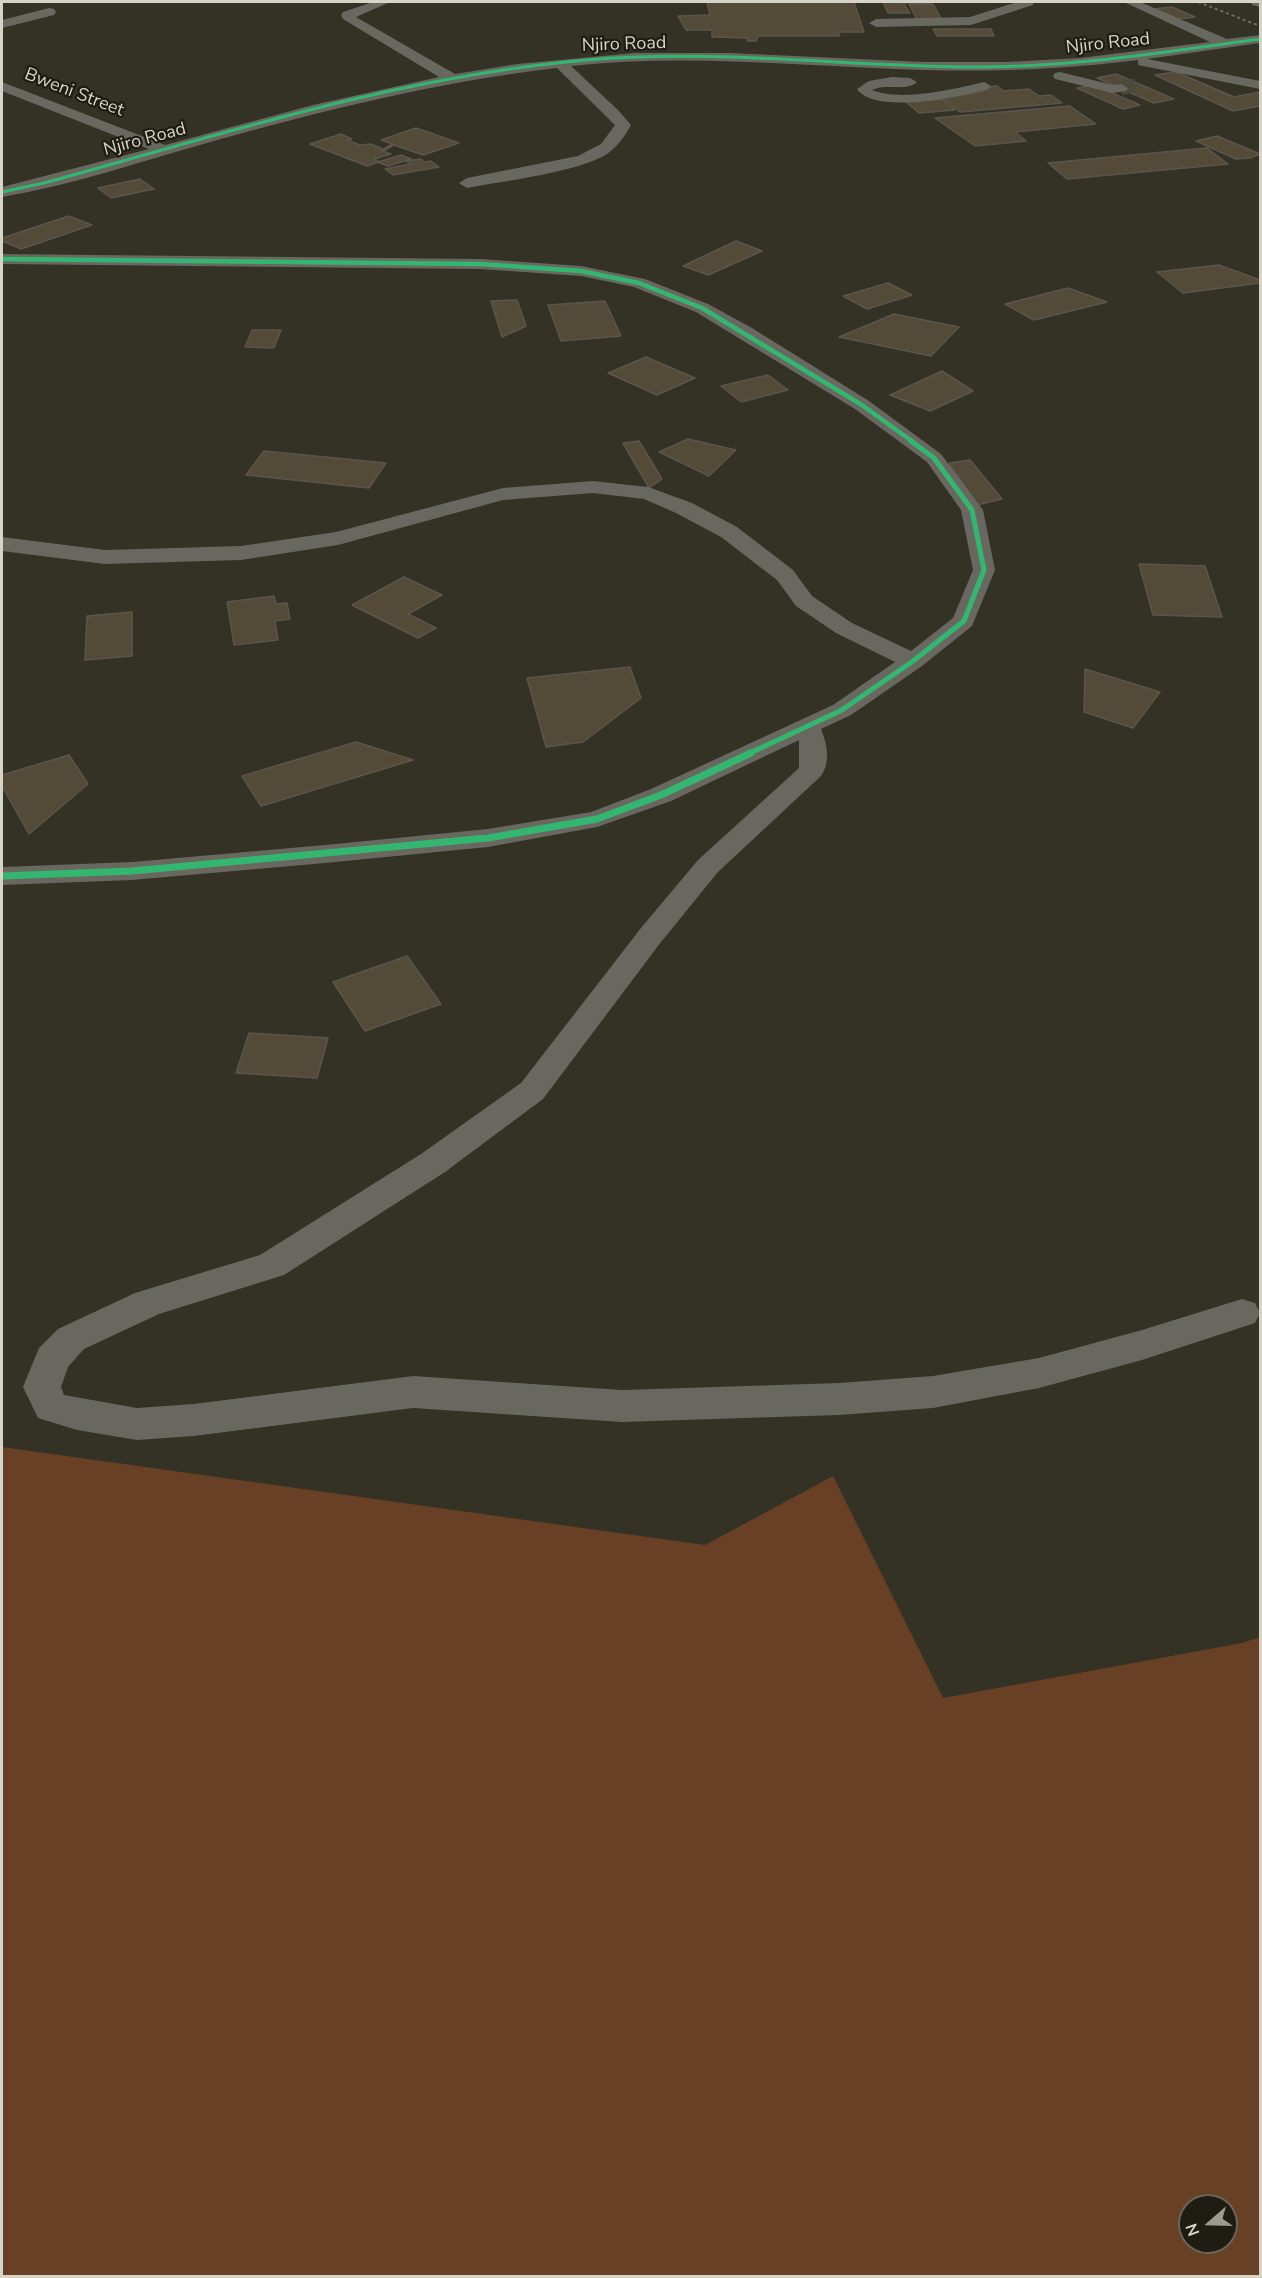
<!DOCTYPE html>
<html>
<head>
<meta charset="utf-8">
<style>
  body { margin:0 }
  #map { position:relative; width:1262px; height:2278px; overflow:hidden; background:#343125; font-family:"Nunito Sans",sans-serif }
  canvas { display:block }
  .frame { position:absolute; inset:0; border:3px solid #d6d4c7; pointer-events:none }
  .north { position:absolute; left:1178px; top:2194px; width:60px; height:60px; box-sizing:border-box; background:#1e1c13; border:2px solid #68665b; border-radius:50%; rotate:250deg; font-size:16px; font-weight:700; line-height:24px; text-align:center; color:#d6d4c7 }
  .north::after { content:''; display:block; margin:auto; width:21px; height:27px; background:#9d9b8e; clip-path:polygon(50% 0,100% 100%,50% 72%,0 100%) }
</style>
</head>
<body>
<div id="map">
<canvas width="1262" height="2278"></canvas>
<div class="frame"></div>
<div class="north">N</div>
</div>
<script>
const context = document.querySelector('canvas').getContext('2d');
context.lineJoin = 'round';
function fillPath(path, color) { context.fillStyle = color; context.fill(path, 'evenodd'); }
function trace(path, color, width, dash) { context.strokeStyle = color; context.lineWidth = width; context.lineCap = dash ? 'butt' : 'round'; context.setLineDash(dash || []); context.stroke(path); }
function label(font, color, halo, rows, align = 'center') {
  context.font = font + ' "Nunito Sans",sans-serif'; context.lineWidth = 4.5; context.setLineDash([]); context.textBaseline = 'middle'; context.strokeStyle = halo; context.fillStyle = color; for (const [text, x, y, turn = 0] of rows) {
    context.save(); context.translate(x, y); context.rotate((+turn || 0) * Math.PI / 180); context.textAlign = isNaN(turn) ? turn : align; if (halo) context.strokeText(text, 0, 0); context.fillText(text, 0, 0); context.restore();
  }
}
fillPath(new Path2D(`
  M2,1447L705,1545L833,1476L943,1698L1242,1643L1260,1637V2276H2ZM1190,2206H1226V2242H1190Z`), '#674026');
const building = new Path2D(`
  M707,2H854L864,32H837L840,36H758L756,41H747V38L712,37V30H686L678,16L710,15Z
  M883,2H928L929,3H903L910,13H888Z
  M909,4H933L942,20H917Z
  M1172,7L1195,17L1178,19L1154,9Z
  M933,29H991L994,36H937Z
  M1176,72L1234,97L1260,92V106L1233,111L1155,75Z
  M1116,74L1174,99L1154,103L1097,78Z
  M1093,85L1140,105L1123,109L1077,88Z
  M997,86L1003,91L1029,89L1039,96L1051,95L1062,103L960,112L941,96L984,92L979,88Z
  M942,99L955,110L919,113L906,102Z
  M1070,106L1096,124L1015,132L1026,141L975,146L935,118Z
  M416,128L459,143L423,155L394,145L383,151L391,154L374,159L379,162L367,166L310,144L341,134L352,139L347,140L360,145L371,144L383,149L382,150L392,144L381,140Z
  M1217,136L1260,154L1251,158L1236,159L1196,141Z
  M1207,148L1228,164L1067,179L1048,163Z
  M401,155L411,159L388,166L378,162Z
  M421,159L425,162L431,161L439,167L393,175L385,169L410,164L406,161Z
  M140,179L154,189L111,198L98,188Z
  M69,216L92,225L21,249L2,241V238Z
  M736,241L762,251L708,275L683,266Z
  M1219,265L1260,280V283L1183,293L1157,272Z
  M888,283L912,295L867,309L843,296Z
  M1068,288L1107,302L1034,320L1005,304Z
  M517,300L526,326L502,337L491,301Z
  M605,301L621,336L561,341L548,305Z
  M894,314L959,327L931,356L839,337Z
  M252,330H281L274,348L245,347Z
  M646,357L695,378L657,395L608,373Z
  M942,371L973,391L930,411L890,395Z
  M768,375L788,390L741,402L721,386Z
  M688,439L736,450L709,476L659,452Z
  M639,441L662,479L649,488L623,443Z
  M264,451L386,463L369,488L246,475Z
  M970,460L1002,499L977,505L949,463Z
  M1139,564L1205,566L1222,617L1153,615Z
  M404,577L442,595L408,614L436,628L418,638L352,605Z
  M274,596L276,604L287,603L290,619L275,621L278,640L234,645L227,602Z
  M132,612V656L85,660L87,616Z
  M630,667L641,698L583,742L546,747L527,678Z
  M1085,669L1160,692L1133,728L1084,712Z
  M356,742L413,760L261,806L242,776Z
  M69,755L88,784L29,834L2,786V775Z
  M407,956L441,1004L365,1031L333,982Z
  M249,1033L328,1038L317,1078L236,1073Z`);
fillPath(building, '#534a37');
trace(building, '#5b564d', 1.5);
trace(new Path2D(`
  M1121,88L1141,84`), '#4c493d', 14, [14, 8]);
fillPath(new Path2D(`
  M373,2H390L356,17L455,74L517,64L635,53H731L923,62H1007L1080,58L1210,42L1124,2H1140L1227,39L1260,35V43L1147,59L1260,81V89L1143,66L1138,65V60C1067,69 996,72 925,70C807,67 689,53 571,66L618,110L631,125C625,136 618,146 607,154C579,172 503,181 467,188L459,183L467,178L578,156L601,144L615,125L557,68C435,82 317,112 200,145C135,163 69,186 2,197V187L149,149L2,91V82L165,145L313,105L439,77L343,19L341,15L343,12Z
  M1017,2H1034L1033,5L971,25L876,27L869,23L876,19L970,17Z
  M1251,2H1260V7L1252,5Z
  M49,8L54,9L56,12L54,15L2,28V20Z
  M1060,72L1113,85L1121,84L1128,88L1126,91L1113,93L1055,79L1053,76L1055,73Z
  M892,77L910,78L917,82C907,92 886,83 872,90C902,102 954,89 984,82L991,86L989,89C961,97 875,115 857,89L869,81Z
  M2,254L480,259L581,266L645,279L708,304L752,328L869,401L941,454L983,510L995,570L972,626L922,666L851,715L821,729C827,744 831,762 821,776L718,872L661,942L543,1099L445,1172L284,1275L159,1314L84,1349L68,1367L61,1387L64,1395L137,1408L194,1404L413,1376L622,1390L839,1383L933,1376L1039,1358L1142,1330L1242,1299L1255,1303L1260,1313L1255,1323L1142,1360L1039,1388L933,1408L839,1415L622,1422L413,1408L194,1436L137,1440L77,1430L38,1418L23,1387L39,1348L58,1329L135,1293L260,1255L421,1154L521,1083L641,928L698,860L799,768V740L671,801L597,827L488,847L325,863L132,880L2,885V867L132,862L325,845L488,829L591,812L651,789L833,705L895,662L836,633L796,606L777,580L721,537L676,513L644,499L593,493L503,500L338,545L241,560L105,564L2,551V537L105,550L241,546L336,532L503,488L593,481L648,487L692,503L737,527L793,570L812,596L852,623L911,651L953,618L973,570L961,510L927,462L855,409L696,312L634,287L581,276L480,269L2,264Z`), '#686861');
trace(new Path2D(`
  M1198,2L1260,26`), '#6f6d67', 2, [3, 3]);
trace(new Path2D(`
  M2,192L44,183C223,134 401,76 587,60C715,49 843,66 971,67C1068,68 1164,52 1260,39`), '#33b770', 3);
trace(new Path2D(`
  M2,259L480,264L581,271L639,283L702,308L862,405L913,442`), '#33b770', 4.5);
trace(new Path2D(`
  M748,754L842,710L913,661L964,621L984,570L972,510L934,458L911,441`), '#33b770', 5);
trace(new Path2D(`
  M2,876L132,871L488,838L597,819L661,795L751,753`), '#33b770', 7);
label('18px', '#d6d4c7', '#1e1c13', [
  ["Njiro Road",1108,44,-6],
  ["Njiro Road",624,45,-2],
  ["Bweni Street",74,93,21],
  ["Njiro Road",145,140,-15]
]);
</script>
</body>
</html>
